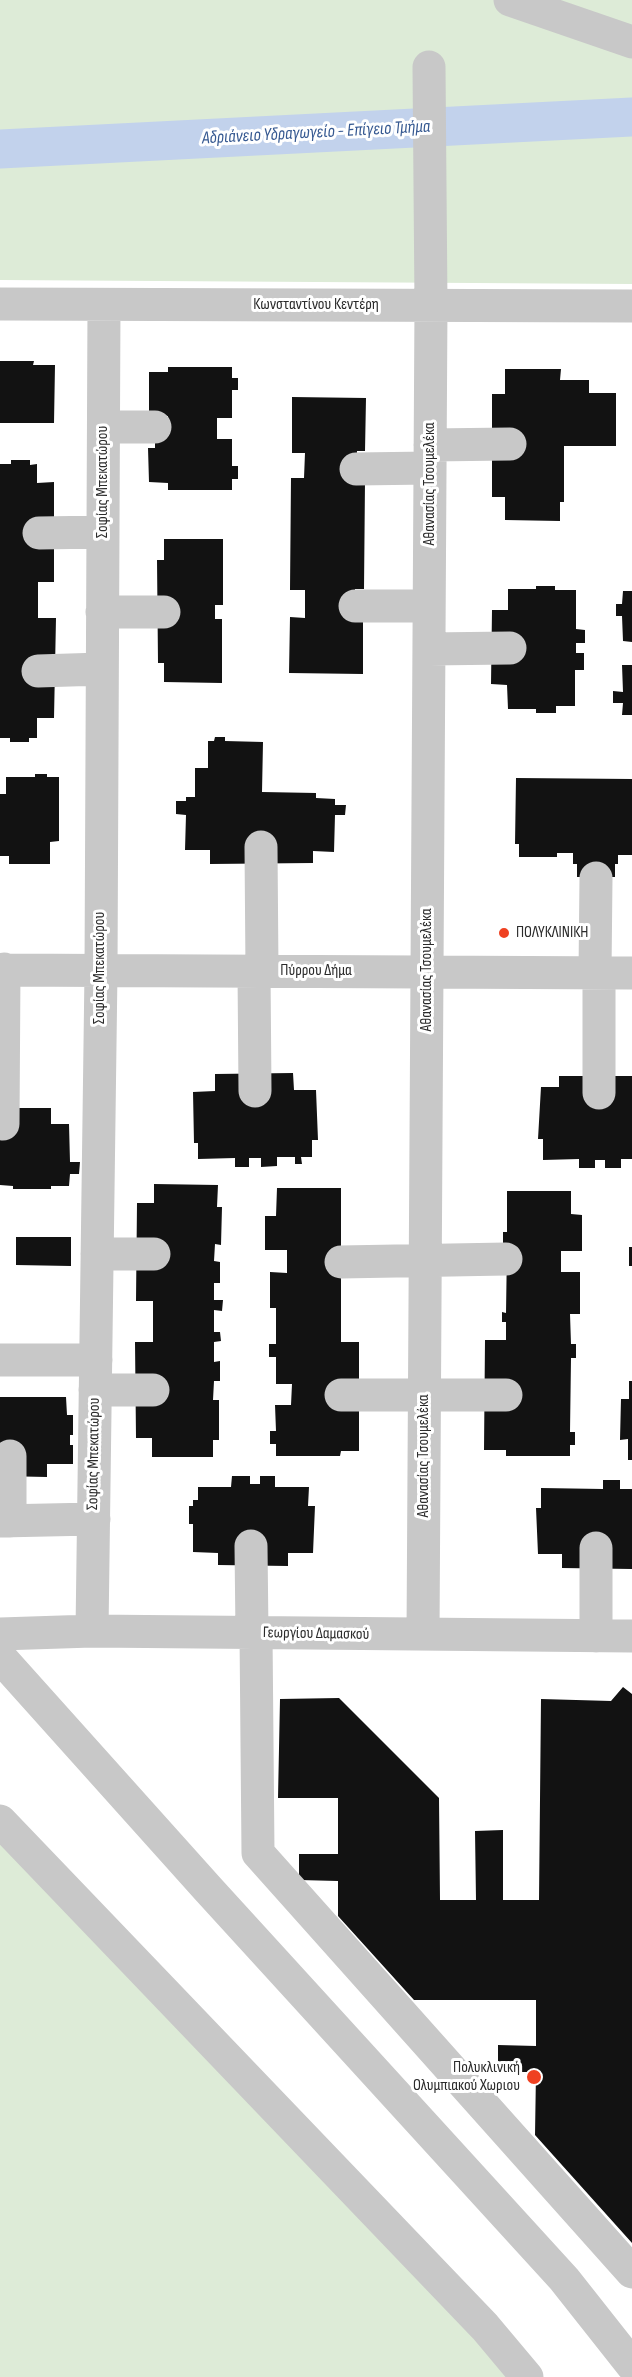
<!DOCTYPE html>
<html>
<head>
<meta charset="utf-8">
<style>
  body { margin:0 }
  canvas { display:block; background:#fff }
</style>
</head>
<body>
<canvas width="632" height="2377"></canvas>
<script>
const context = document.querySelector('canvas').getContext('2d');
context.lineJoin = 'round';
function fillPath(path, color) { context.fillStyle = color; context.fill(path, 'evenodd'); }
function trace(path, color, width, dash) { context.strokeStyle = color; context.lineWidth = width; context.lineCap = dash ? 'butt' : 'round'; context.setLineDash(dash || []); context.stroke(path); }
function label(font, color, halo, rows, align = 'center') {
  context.font = font + ' "Sofia Sans Condensed",sans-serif'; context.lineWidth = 6; context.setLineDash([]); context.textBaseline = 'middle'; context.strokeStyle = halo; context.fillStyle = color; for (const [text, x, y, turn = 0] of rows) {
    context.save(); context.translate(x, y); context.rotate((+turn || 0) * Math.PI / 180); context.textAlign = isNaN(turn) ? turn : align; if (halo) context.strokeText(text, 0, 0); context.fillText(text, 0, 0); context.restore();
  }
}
fillPath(new Path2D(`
  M0,0H632V284L0,280Z
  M0,1823L522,2377H0Z`), '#ddebd7');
trace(new Path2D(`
  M0,149L632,117`), '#c2d2ec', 39);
fillPath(new Path2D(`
  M0,361H34L33,365H55L54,423H0Z
  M168,367H232V378H238V390H232V418H217V439H232V466H238V479H232V490H168V483L149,482L148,448H155V422H168V416H149V372H168Z
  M505,369H561L560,380H589V393H616V446H564V502H560V521L505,520V497H492V394H505Z
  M292,397L366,398L365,451H357L356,480L365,481L364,589H355V617H363V674L289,673L290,617L305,618V590H290L291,478H304L305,453H292Z
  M11,460H30V465L37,464V483L54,482V582H38V618H56L54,718H37V738H29V742H10V738H0V464H11Z
  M164,539H223V605H215V619H222V683L164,682V663H158L157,560H164Z
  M536,586H555V590H576V629L585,630V643H576V653H584V670H575V706H556V713H536V709H508L507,685L491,684L492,610H508V589H536Z
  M623,591H632V642L623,641L622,616H616V604H622Z
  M622,665H632V715H622L623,703H613V691L623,692Z
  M215,737H225V741L263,742L262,792L316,793V798L335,799V805H346L345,815H335L334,852L313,851V863L210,864V850H185L186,815L176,814V801H186V797H195V768H208V741H214Z
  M35,774H47V777H59V841L50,842V864H9V856H0V794H6V777H35Z
  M516,778L632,779V855H618V864H615V877H577V864H573V853H557V857H519V844H515Z
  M293,1073L294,1090H316L318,1140H312V1157H301L302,1164H295V1157H277V1166L261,1167V1158H249V1167H235V1158L198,1159V1143H194L193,1092L215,1091V1074Z
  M559,1076H632V1159H621V1168H605V1160H595V1168H579V1159L543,1160V1139H538L541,1087H559Z
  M13,1108H51V1124H69L70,1162H80L79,1174H70L69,1186H51V1189H13V1186L0,1185V1123Z
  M154,1184L218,1185L217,1207H222L221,1245L215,1244L214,1261L220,1262V1283H214V1300H223L222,1311L214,1310V1332H220L221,1341L214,1342V1362L220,1361V1381H214L213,1400H219V1440H213V1457H152V1438H136L135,1342H153V1301H136L137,1203H154Z
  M277,1188H341V1342H359V1451H341L340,1456H276V1444H270V1431H276L275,1405H291L292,1384H276V1357H269V1344H276V1308H270V1272L287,1273V1250H265V1216H276Z
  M507,1191H571V1214L582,1215V1251H561V1272H580V1314H570L571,1344H576V1358H571L570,1432H575V1445H570V1456H506V1450H484L485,1340H506V1322H502V1312L506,1313L507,1247H503V1232H507Z
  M16,1237H71V1266L16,1265Z
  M629,1247H632V1266H629Z
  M629,1381H632V1460H628V1439L620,1440L621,1399H629Z
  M0,1397H66L67,1415H73V1435H70V1445H73V1464H47V1477L0,1476Z
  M232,1476H250V1484H260V1476H275V1487H309L308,1506H315L313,1553H288V1566L218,1565V1553L193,1552V1524H189V1506H193V1500H198V1487H231Z
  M603,1480H620V1489H632V1569L562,1568V1554H538L536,1508H541V1488L603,1489Z
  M623,1687L632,1694V2243L535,2135L536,2072H498V2045L536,2046V2000H414L338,1916V1881L299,1880V1854H338V1798H278L280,1699L339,1698L439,1798L440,1900H476L475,1831L503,1830V1900H539L541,1699L611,1701Z`), '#121212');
trace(new Path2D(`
  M510,0L632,42
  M0,304L632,306
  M104,427H155
  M430,445L510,444
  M356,469L430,468
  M39,533L103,532
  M355,606H429
  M102,612H164
  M429,649L510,648
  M38,671L102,669
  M261,847L262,971
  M0,970L632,973
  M254,971L255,1091
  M595,972L596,878
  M599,972V1093
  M3,1124L4,969
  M97,1254H154
  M341,1262L506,1259
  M0,1360H96
  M95,1390H153
  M341,1395H506
  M10,1456V1521
  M0,1521L94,1519
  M251,1546L252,1633
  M596,1548V1636
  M92,1631L101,971L104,305
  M256,1633L258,1853L632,2272
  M0,1634L92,1631L632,1636
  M423,1634L431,305L429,67
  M0,1657L208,1889L564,2279L632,2365
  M0,1821L485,2327L527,2377`), '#c8c8c8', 33);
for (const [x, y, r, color] of [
  [504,933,6,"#ef4121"],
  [534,2077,8,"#ef4121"]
]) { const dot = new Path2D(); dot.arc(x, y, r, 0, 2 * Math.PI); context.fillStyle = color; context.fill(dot); trace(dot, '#fff', 2); }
label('16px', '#2b2b2b', '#fff', [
  ["Κωνσταντίνου Κεντέρη",316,305],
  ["Σοφίας Μπεκατώρου",103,482,-90],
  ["Αθανασίας Τσουμελέκα",430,484,-90],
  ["Σοφίας Μπεκατώρου",100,968,-90],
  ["Αθανασίας Τσουμελέκα",427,970,-90],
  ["Πύρρου Δήμα",316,971],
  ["Σοφίας Μπεκατώρου",94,1454,-89],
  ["Αθανασίας Τσουμελέκα",424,1456,-90],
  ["Γεωργίου Δαμασκού",316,1634,1]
]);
label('16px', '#2b2b2b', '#fff', [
  ["ΠΟΛΥΚΛΙΝΙΚΗ",516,933],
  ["Πολυκλινική",520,2068,"right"],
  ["Ολυμπιακού Χωριου",520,2086,"right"]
], 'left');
label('italic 18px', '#365991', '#fff', [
  ["Αδριάνειο Υδραγωγείο - Επίγειο Τμήμα",316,133,-3]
]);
</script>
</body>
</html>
